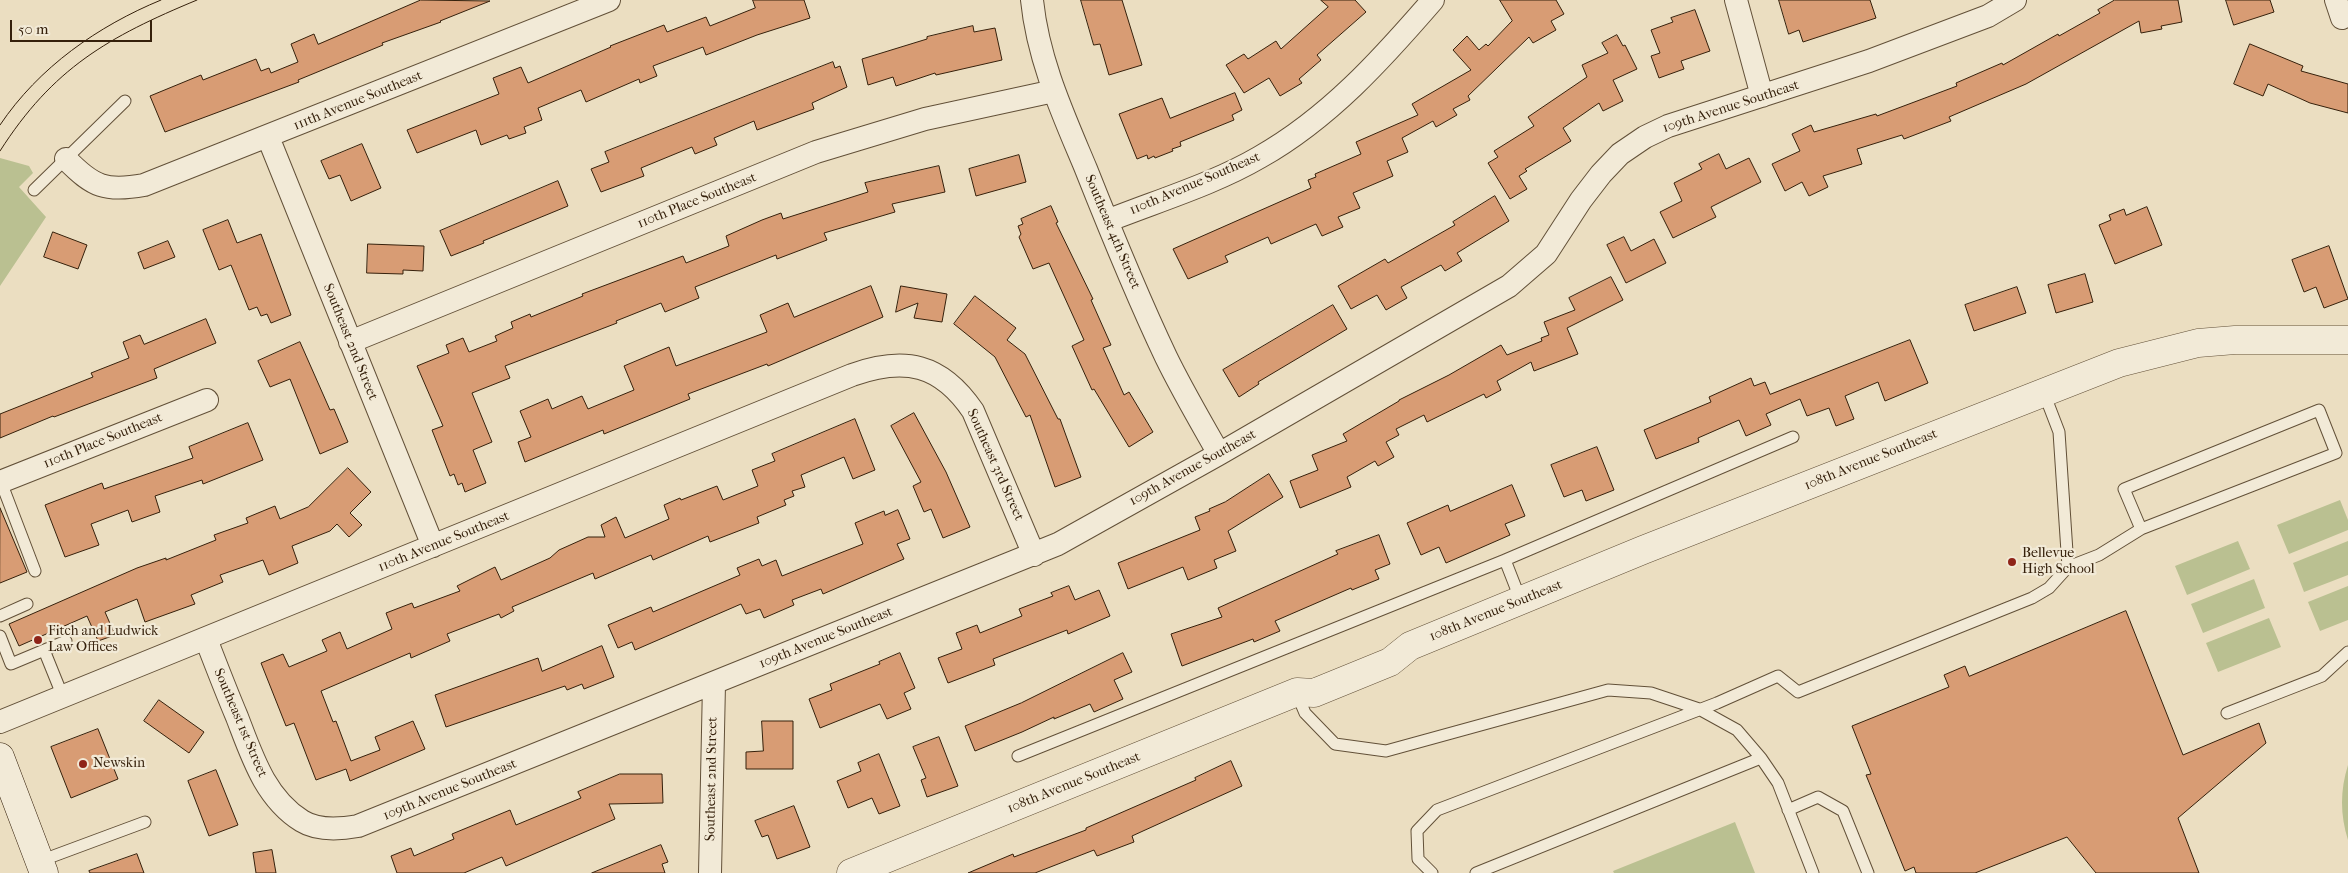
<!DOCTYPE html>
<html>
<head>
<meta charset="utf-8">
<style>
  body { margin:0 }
  #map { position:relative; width:2348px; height:873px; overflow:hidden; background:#ebdec1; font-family:"IM FELL French Canon",serif }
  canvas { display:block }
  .scale { position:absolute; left:10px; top:20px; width:142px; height:22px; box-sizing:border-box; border:2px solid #35200b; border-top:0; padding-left:6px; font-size:15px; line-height:18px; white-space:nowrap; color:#35200b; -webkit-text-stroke:4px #f2ead7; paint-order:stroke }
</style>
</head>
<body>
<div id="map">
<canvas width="2348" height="873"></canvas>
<div class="scale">50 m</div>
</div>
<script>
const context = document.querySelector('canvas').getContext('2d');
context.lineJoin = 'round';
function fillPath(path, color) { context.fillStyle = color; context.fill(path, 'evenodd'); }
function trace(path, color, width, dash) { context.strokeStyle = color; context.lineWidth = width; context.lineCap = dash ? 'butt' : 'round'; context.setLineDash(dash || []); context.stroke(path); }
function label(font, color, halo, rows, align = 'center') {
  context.font = font + ' "IM FELL French Canon",serif'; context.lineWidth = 4.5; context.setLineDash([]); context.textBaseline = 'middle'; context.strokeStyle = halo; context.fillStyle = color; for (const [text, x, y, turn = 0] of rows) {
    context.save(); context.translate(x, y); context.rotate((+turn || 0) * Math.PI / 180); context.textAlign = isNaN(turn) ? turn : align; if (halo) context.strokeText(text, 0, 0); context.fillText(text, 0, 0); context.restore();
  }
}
fillPath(new Path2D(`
  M0,158L29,166L33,173L19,187L46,217L0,286Z
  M2340,500L2348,520V530L2289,554L2277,525Z
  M2238,541L2250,569L2187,595L2175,566Z
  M2348,541V575L2304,592L2293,563Z
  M2254,579L2265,608L2203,633L2191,604Z
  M2348,586V620L2320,631L2308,602Z
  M2269,618L2281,647L2218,672L2206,643Z
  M2348,765V840C2340,815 2340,790 2348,765Z
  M1735,822L1755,873H1614L1613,871Z`), '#bac091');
const building = new Path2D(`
  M421,0L490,1L440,21L441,22L382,43L383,45L298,80L299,82L165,132L150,96L201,75L203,80L256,59L261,71L269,68L271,73L298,62L291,44L314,34L318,44Z
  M753,0H804L810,18L757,35L706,55L703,47L653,66L657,76L640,83L639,79L586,102L581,90L538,108L542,120L524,127L526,133L509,139L507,135L481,145L476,130L417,153L407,130L499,94L493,78L521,67L528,83L611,47L610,46L664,25L667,32L706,17L710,26L755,8Z
  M1081,0H1122L1142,65L1109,75L1100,44L1094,45Z
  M1321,0H1355L1366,12L1317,55L1321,60L1299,79L1302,83L1280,96L1269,78L1244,93L1226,65L1244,54L1248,59L1276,41L1281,49L1328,7Z
  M1500,0H1556L1564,14L1551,21L1556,30L1533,43L1529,37L1468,96L1470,100L1453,109L1457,115L1436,127L1433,121L1402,138L1408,152L1387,161L1393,176L1353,193L1360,208L1338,217L1343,227L1322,236L1316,224L1271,244L1268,237L1225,256L1228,262L1188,279L1173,249L1311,188L1308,180L1316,177L1315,174L1361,154L1356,142L1418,115L1412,104L1471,70L1453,50L1467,36L1479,50L1486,44L1488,46L1512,21Z
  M1779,0H1870L1876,18L1803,42L1799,30L1789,34Z
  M2115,0H2178L2182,22L2161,26L2162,29L2141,33L2139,21L2026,84L1949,117L1951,121L1904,139L1902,135L1857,149L1862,164L1823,176L1828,187L1809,196L1802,182L1785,191L1772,164L1800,151L1792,134L1811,125L1814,132L1876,114L1877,116L1957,86L1956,83L2002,63L2003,65L2058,34L2059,36L2100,13L2098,10Z
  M2226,0H2270L2274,12L2234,25Z
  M1695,10L1710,51L1681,61L1684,69L1659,78L1651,56L1660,53L1651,30L1673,22L1671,18Z
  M973,26L974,32L995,28L1002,60L936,75L935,73L896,86L893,77L868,85L862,59L927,39V37Z
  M1617,35L1623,46L1625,45L1637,69L1613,80L1623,101L1603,111L1599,103L1563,128L1571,141L1525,169L1527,171L1519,176L1527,189L1510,199L1488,163L1498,157L1494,151L1534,126L1528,117L1587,77L1582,65L1608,53L1602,43Z
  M2250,44L2303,66L2301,71L2348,84V113L2310,103L2268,84L2263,96L2234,84Z
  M833,62L835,68L840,66L847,87L812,103L814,109L757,130L754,121L714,138L717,145L695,154L692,147L641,168L644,176L601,192L591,169L609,162L605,152Z
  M1235,93L1242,110L1232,115L1234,120L1180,142L1181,146L1172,149L1173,151L1155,158L1154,156L1148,159L1147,155L1137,159L1119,114L1162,98L1170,118Z
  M362,144L381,188L351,201L340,175L329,179L321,161Z
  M1719,154L1726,169L1749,158L1761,182L1711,207L1716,217L1673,238L1660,212L1682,201L1674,183L1702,169L1699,164Z
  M1019,155L1026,182L976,196L969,169Z
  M939,166L945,192L892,204L895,212L824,233L827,240L777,259L776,255L695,287L699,298L665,312L661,303L616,321L617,323L505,366L510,378L472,393L492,442L473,450L486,483L465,492L462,483L458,485L454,474L450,476L432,430L443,426L417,366L449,353L446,345L463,338L469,352L497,341L495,336L513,328L511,322L530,314L531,317L583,296L582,294L683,256L686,263L729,246L726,236L762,220L781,213L783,219L868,192L865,183Z
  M558,181L568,206L483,241L484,243L451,256L440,231Z
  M1495,196L1509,221L1457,253L1462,261L1445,271L1441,265L1401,287L1407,298L1386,310L1377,295L1351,309L1338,286L1385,259L1388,263L1455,225L1453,222Z
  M1051,206L1058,222L1056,223L1093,299L1091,300L1111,345L1103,348L1124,395L1129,392L1153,432L1129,447L1094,389L1092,390L1072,346L1084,340L1049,263L1033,269L1019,237L1021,234L1018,226L1023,224L1021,219Z
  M2147,207L2162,245L2115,264L2099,225L2111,220L2109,215L2124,209L2126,215Z
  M228,220L237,243L261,234L291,315L271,323L267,314L261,316L257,307L249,310L231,265L219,270L203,230Z
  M53,232L87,245L78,269L44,257Z
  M1624,237L1631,251L1654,239L1666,263L1626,283L1607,245Z
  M168,241L175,257L144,269L138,253Z
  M368,244L424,246L423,271L403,270V274L367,273Z
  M2329,246L2348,299L2324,308L2316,287L2304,292L2292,260Z
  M2085,274L2093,302L2056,313L2048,285Z
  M1611,277L1623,300L1567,328L1578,354L1534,371L1531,362L1497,381L1501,390L1486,398L1484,394L1427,422L1424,415L1396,429L1399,435L1386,442L1394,457L1378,466L1375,461L1347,477L1351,487L1300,508L1290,481L1318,470L1312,455L1347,441L1343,434L1399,401V400L1449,375L1501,345L1507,355L1542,341L1541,338L1549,335L1544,322L1575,310L1569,298Z
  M871,286L883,317L768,366L767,364L688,394L690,399L604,434L603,430L525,462L518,442L531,437L520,411L548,399L552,409L582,396L588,409L634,390L624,366L669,347L676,366L767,332L760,315L788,303L794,317Z
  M901,286L947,294L942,322L914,318L918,303L896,312Z
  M2017,287L2026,313L1974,331L1965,305Z
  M975,296L1016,328L1007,340L1025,354L1058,419H1060L1081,477L1055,487L1030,415L1026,417L995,357L954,324Z
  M1333,305L1347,329L1258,382L1259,384L1239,397L1223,370Z
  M206,319L216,343L154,369L157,378L54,417L53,416L0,438V414L93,377L91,373L129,358L123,342L140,335L144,344Z
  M1910,340L1928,383L1885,401L1878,382L1845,396L1854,419L1836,426L1829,408L1807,416L1800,399L1766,414L1771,425L1746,436L1739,420L1698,438L1699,442L1656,459L1644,430L1711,402L1709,397L1751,378L1754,386L1765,382L1770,394Z
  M300,342L330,410L334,409L348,442L320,454L290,379L270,387L258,361Z
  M914,413L946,472L970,527L943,538L931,509L924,512L913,486L921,482L891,426Z
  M855,419L875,470L853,479L844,457L801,475L805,487L792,491L794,496L784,500L786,505L757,517L759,523L710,542L708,536L653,560L651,555L595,579L593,573L512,607L514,611L501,618L499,614L447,634L450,641L411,658L410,653L321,691L333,722L336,721L351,761L380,750L375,737L413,721L425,749L350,781L346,769L316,780L294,723L286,726L261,663L283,654L289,667L327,651L322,640L340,632L347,649L392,629L386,613L412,603L414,608L460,591L457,586L495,567L501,580L550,558L559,550L588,537H605L601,525L616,517L625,538L669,519L664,505L680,498L681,500L717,486L723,500L758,486L752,470L775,461L772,454Z
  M248,423L263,460L203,484L202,480L155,496L160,512L132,522L128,510L91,524L99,545L65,557L45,505L102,483L104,489L193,458L189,447Z
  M1597,447L1614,490L1586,501L1582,490L1564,497L1551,465Z
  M348,468L371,492L350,513L362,525L349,537L337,524L330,531L292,546L298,563L269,575L263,560L220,575L223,582L191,595L195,604L145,622L137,599L105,612L115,635L98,641L87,616L19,646L9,624L137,568L166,558V560L216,540L214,535L248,523L246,518L275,506L280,519L308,507Z
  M1269,474L1283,497L1228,531L1236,551L1214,560L1217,568L1188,580L1183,567L1128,589L1118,563L1200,530L1195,517L1210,511L1209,509L1225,502Z
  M1512,485L1525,516L1505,524L1510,535L1446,563L1439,547L1421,555L1407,523L1448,505L1450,511Z
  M0,508L27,572L0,583Z
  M898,510L910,539L897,544L904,559L823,594L821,589L792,600L794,605L764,618L760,609L746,614L741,604L635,650L632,642L618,648L608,625L651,607L653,612L740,575L737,568L759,559L762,566L776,560L782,576L863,544L855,523L884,511L885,515Z
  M1379,535L1390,564L1375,570L1379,579L1352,590L1351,588L1275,621L1280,631L1254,642L1253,639L1182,666L1171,634L1222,617L1218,608L1338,554L1336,551Z
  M1069,586L1075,600L1099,590L1110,616L1068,634L1067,630L993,659L995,665L948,683L938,658L962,649L956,633L977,625L980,633L1022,616L1019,609L1053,596L1051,593Z
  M2126,611L2183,755L2259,723L2266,743L2178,818L2199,873H2096L2067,837L1975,873H1916L1914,867L1905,871L1866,775L1871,774L1852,726L1949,687L1944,675L1965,666L1969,676Z
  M602,646L614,677L584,689L582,684L567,690L565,686L446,727L435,695L538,658L542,671Z
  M900,653L915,688L904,693L911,709L887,719L880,704L820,728L809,699L832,690L830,684L880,664L879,662Z
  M1123,653L1132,672L1114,680L1123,699L1094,712L1090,704L1054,719V717L1022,732L975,751L965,726L1021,703Z
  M159,700L204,732L189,753L144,721Z
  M762,721H793V769H746V752L763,751Z
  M98,729L118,779L71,798L51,747Z
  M939,737L958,786L927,797L921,780L926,778L913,747Z
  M879,754L900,806L879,814L872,798L848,808L837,781L861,771L858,763Z
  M1231,761L1242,786L1132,836L1134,842L1097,856L1094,850L1035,873H968L1013,854L1014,857L1086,830V828L1196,780L1195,778Z
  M216,770L238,825L209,836L188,781Z
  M620,774H662L663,803L609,804L615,819L506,866L502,857L464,873H397L391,856L411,848L414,856L454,839L452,834L510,810L516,825L581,798L578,792Z
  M794,806L810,847L777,859L768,835L762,837L755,821Z
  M661,845L668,862L662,864L665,873H592Z
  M272,850L276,873H256L253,853Z
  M137,854L144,873H90L89,871Z`);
fillPath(building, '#d89c74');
trace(building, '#35200b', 1);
const service = new Path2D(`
  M34,190L125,101
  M2044,393L2059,432L2068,567
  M1,482L35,571
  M1505,560L1793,437
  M0,616L27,604
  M0,636L11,664L66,641
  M44,650L63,697
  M1297,694L1305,713L1335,744L1386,751L1608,690L1651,693L1699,709L1737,730L1761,758L1778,783L1813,873
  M2227,713L2322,676L2348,652
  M1018,756L1505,560L1521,601
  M1788,810L1818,797L1843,811L1868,873
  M40,861L145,822
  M1432,873L1418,859L1417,831L1437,810L1717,703L1778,676L1798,692L2032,598L2049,588L2068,567L2099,555L2141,529L2336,453L2319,410L2124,489L2141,529
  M1476,873L1761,758`);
const minor = new Path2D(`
  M1032,0C1038,60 1063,114 1086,169C1111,232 1137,296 1166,357C1182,390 1201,422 1219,454
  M1736,0L1762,96
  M2336,0L2342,18L2348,15
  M268,137L433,546
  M66,159C93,187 106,192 144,185L609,0
  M1107,221C1157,201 1214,184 1260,157C1329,118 1382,59 1433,0
  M350,342L816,152L925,119L1054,91
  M0,482L207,400
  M206,639C216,665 226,691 237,717C252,756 265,798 302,821C318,831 341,829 358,826L1058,544L1219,454L1509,286L1546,254L1581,200L1601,174L1620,154L1645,137L1668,126L1869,61L1988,16L2015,0
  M0,722L852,375C905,356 941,364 973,411L1034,555
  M710,873L714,684`);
const tertiary = new Path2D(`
  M851,873L1297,692L1314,693L1390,662L1410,646L1643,550L2119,363L2198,343L2235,340H2348`);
const secondary = new Path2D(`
  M0,757L44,873`);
trace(service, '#625038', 13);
trace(minor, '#625038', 24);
trace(tertiary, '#625038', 29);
trace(secondary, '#35200b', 29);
trace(service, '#f2ead7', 11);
trace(minor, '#f2ead7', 22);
trace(tertiary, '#f2ead7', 28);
trace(secondary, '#f2ead7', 28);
trace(new Path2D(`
  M0,125C39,67 98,26 161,0
  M0,151C53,68 108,37 197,0`), '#35200b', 1);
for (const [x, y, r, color] of [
  [2012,562,5,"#8f2418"],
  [38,640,5,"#8f2418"],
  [83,764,5,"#8f2418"]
]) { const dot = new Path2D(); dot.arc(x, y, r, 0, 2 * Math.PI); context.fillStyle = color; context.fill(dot); trace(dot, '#f2ead7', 2); }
label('14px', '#35200b', '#f2ead7', [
  ["111th Avenue Southeast",358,101,-22],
  ["109th Avenue Southeast",1731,107,-18],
  ["110th Avenue Southeast",1195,184,-23],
  ["110th Place Southeast",697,201,-22],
  ["Southeast 4th Street",1112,232,67],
  ["Southeast 2nd Street",350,342,68],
  ["110th Place Southeast",103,441,-22],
  ["108th Avenue Southeast",1871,460,-22],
  ["Southeast 3rd Street",995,465,66],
  ["109th Avenue Southeast",1193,468,-29],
  ["110th Avenue Southeast",444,542,-22],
  ["108th Avenue Southeast",1496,611,-22],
  ["109th Avenue Southeast",826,638,-22],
  ["Southeast 1st Street",240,723,67],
  ["Southeast 2nd Street",712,779,-89],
  ["108th Avenue Southeast",1074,783,-22],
  ["109th Avenue Southeast",450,790,-22]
]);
label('14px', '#35200b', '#f2ead7', [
  ["Bellevue",2022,554],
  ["High School",2022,570],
  ["Fitch and Ludwick",48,632],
  ["Law Offices",48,648],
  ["Newskin",93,764]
], 'left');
</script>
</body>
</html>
